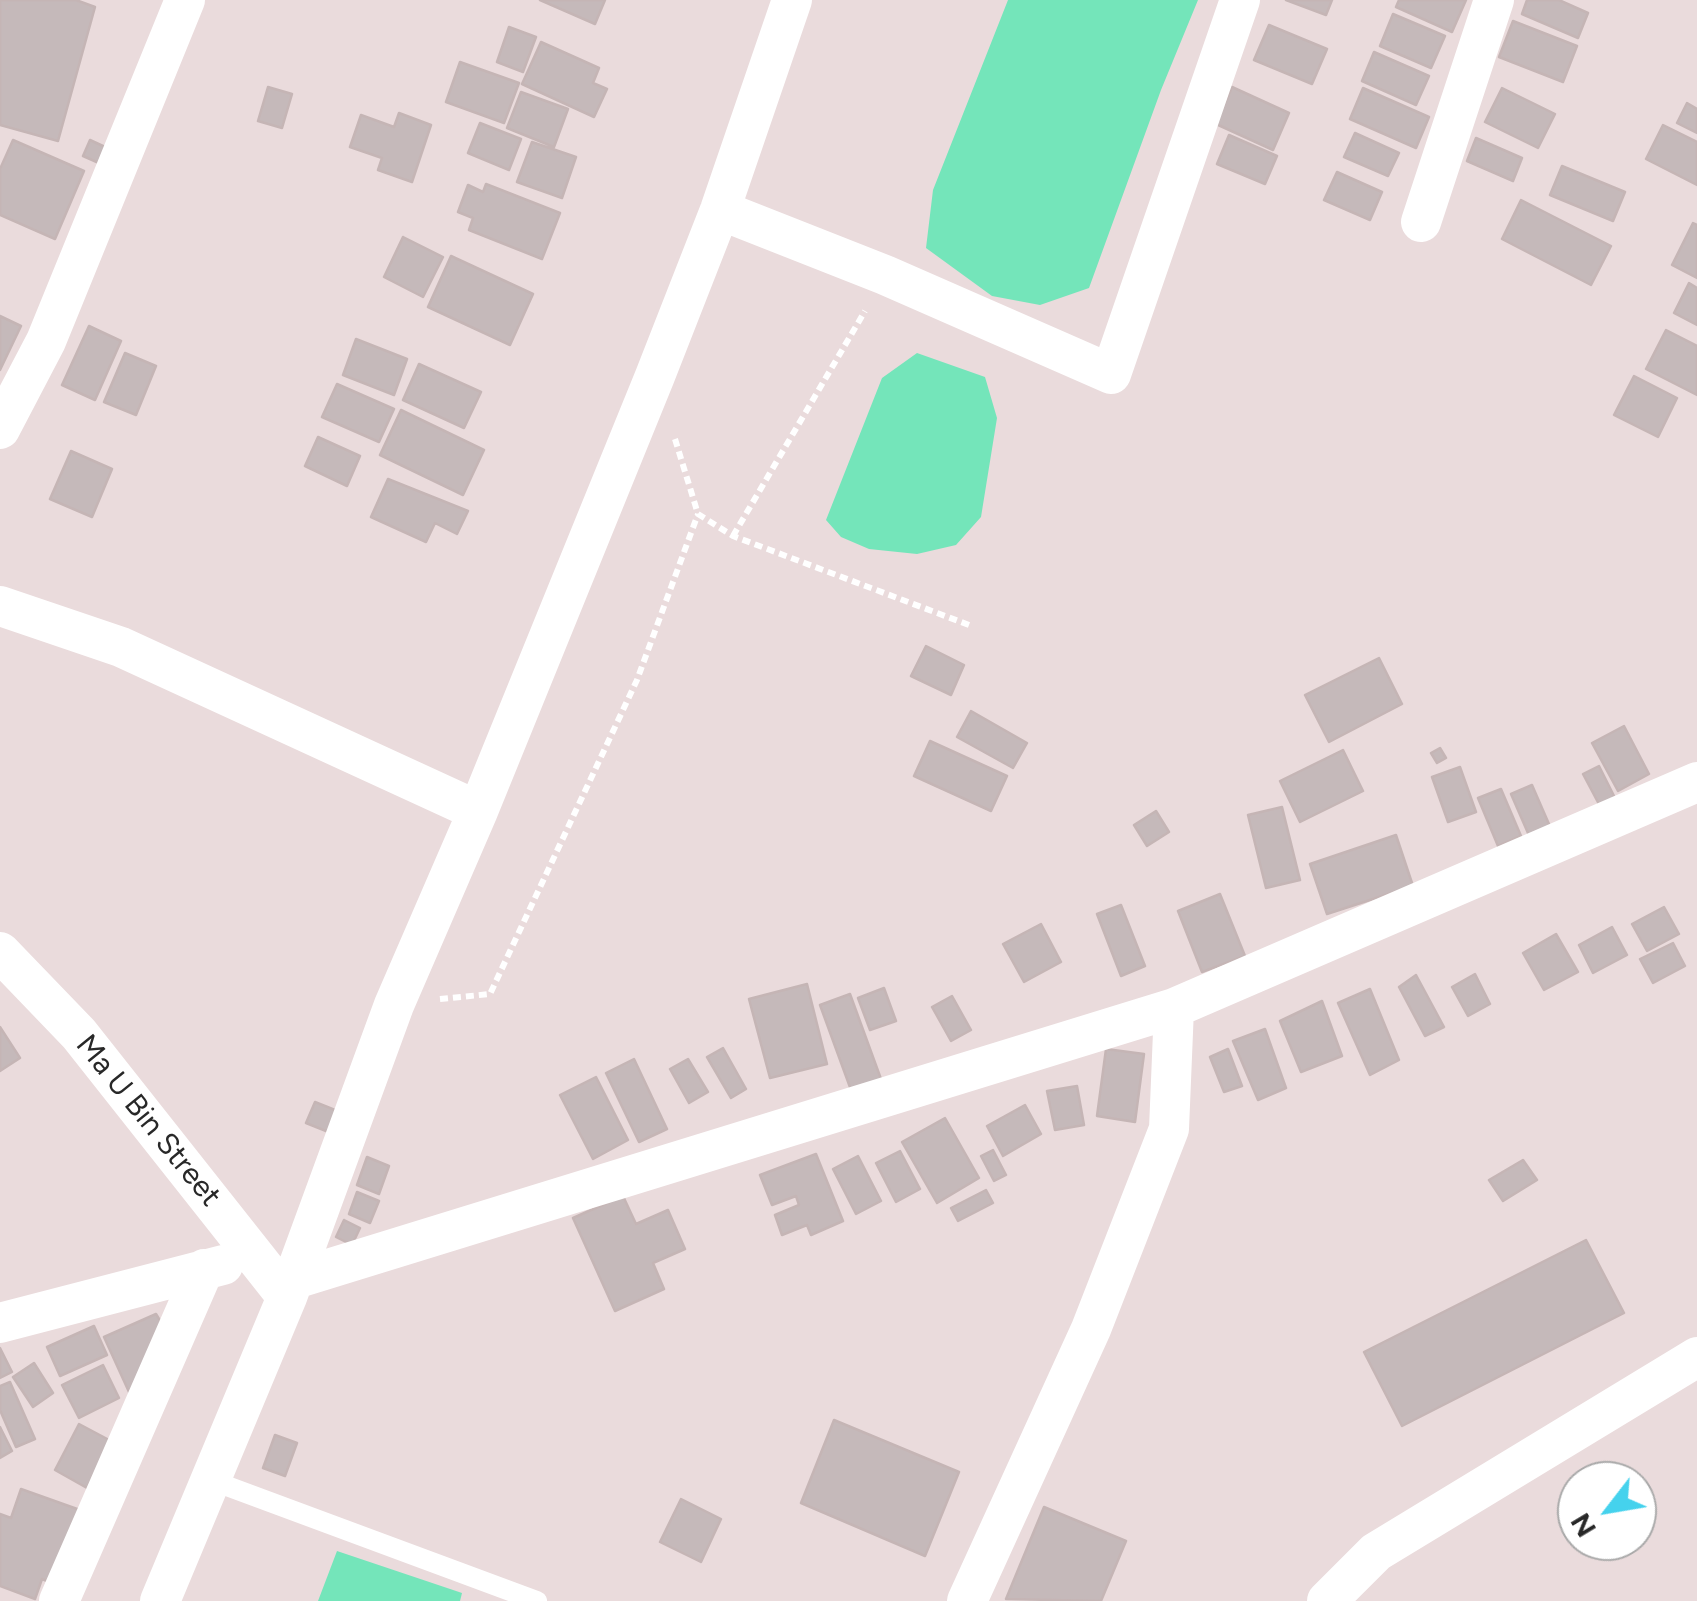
<!DOCTYPE html>
<html>
<head>
<meta charset="utf-8">
<style>
  body { margin:0 }
  #map { position:relative; width:1697px; height:1601px; overflow:hidden; background:#eadbdc; font-family:Figtree,sans-serif }
  canvas { display:block }
  .north { position:absolute; left:1557px; top:1461px; width:100px; height:100px; box-sizing:border-box; background:#fff; border:2px solid #a9a9a9; border-radius:50%; rotate:239deg; font-size:28px; font-weight:700; line-height:40px; text-align:center; color:#282828 }
  .north::after { content:''; display:block; margin:auto; width:35px; height:45px; background:#45d2ed; clip-path:polygon(50% 0,100% 100%,50% 72%,0 100%) }
</style>
</head>
<body>
<div id="map">
<canvas width="1697" height="1601"></canvas>
<div class="north">N</div>
</div>
<script>
const context = document.querySelector('canvas').getContext('2d');
context.lineJoin = 'round';
function fillPath(path, color) { context.fillStyle = color; context.fill(path, 'evenodd'); }
function trace(path, color, width, dash) { context.strokeStyle = color; context.lineWidth = width; context.lineCap = dash ? 'butt' : 'round'; context.setLineDash(dash || []); context.stroke(path); }
function label(font, color, halo, rows, align = 'center') {
  context.font = font + ' Figtree,sans-serif'; context.lineWidth = 8; context.setLineDash([]); context.textBaseline = 'middle'; context.strokeStyle = halo; context.fillStyle = color; for (const [text, x, y, turn = 0] of rows) {
    context.save(); context.translate(x, y); context.rotate((+turn || 0) * Math.PI / 180); context.textAlign = isNaN(turn) ? turn : align; if (halo) context.strokeText(text, 0, 0); context.fillText(text, 0, 0); context.restore();
  }
}
fillPath(new Path2D(`
  M1008,0H1198L1161,90L1089,288L1040,305L992,296L926,248L933,190Z
  M917,353L985,377L997,418L981,517L956,545L917,554L869,549L841,537L826,520L882,378Z
  M337,1551L462,1593L460,1601H318Z`), '#74e5ba');
const building = new Path2D(`
  M0,0H76L95,7L58,141L0,125Z
  M540,0H605L595,24Z
  M1286,0H1332L1326,15Z
  M1399,0H1466L1452,32L1396,7Z
  M1527,0H1559L1588,13L1578,38L1522,14Z
  M1393,14L1445,36L1431,68L1380,46Z
  M1513,21L1577,46L1563,82L1499,57Z
  M1269,25L1327,49L1312,84L1254,60Z
  M509,27L536,37L523,72L497,62Z
  M541,42L599,68L593,83L607,89L594,117L522,84Z
  M1374,52L1429,76L1416,105L1362,81Z
  M460,62L519,83L504,123L446,102Z
  M268,87L292,94L282,128L258,121Z
  M1232,87L1289,113L1273,150L1216,124Z
  M1363,88L1429,117L1416,148L1350,119Z
  M1502,88L1555,114L1538,148L1485,122Z
  M521,92L568,109L554,147L507,128Z
  M1687,103L1697,109V133L1677,123Z
  M399,113L431,125L412,182L378,170L382,158L350,147L361,115L394,127Z
  M480,123L521,139L509,170L468,153Z
  M1663,125L1697,142V185L1646,159Z
  M1355,133L1399,153L1388,176L1344,157Z
  M1229,135L1277,156L1265,184L1217,164Z
  M1476,138L1522,158L1513,181L1467,161Z
  M13,140L84,171L55,239L0,215V169Z
  M90,140L116,152L108,167L83,156Z
  M532,142L576,157L562,198L517,182Z
  M1562,166L1625,192L1613,221L1550,195Z
  M1337,172L1382,192L1370,220L1324,200Z
  M486,184L560,213L542,259L469,230L473,218L458,212L468,185L483,192Z
  M1521,200L1611,246L1591,285L1502,239Z
  M1693,223L1697,225V278L1672,265Z
  M403,237L443,257L423,297L384,277Z
  M451,256L533,294L510,345L428,307Z
  M1689,283L1697,288V325L1674,313Z
  M0,316L21,326L0,370Z
  M89,326L121,341L95,400L62,385Z
  M1666,330L1697,346V395L1646,369Z
  M356,339L407,359L394,395L343,375Z
  M125,353L156,366L136,415L104,402Z
  M419,364L481,392L464,428L403,400Z
  M1634,376L1677,398L1658,437L1614,415Z
  M337,384L394,409L379,442L322,417Z
  M401,410L484,450L463,495L380,455Z
  M318,437L360,456L347,486L305,466Z
  M71,451L112,469L92,517L50,499Z
  M388,479L468,511L457,534L435,523L426,542L371,517Z
  M926,646L964,665L951,695L911,676Z
  M1379,658L1402,704L1329,742L1305,695Z
  M971,711L1027,743L1013,768L957,737Z
  M1624,726L1649,774L1618,791L1592,743Z
  M930,741L1007,776L991,811L914,776Z
  M1440,748L1446,758L1437,763L1431,753Z
  M1343,750L1363,791L1300,822L1280,781Z
  M1599,766L1616,800L1601,808L1583,774Z
  M1460,767L1476,812L1448,822L1432,777Z
  M1532,785L1552,831L1531,840L1511,794Z
  M1501,789L1521,836L1498,846L1478,798Z
  M1282,807L1300,880L1266,888L1248,815Z
  M1156,811L1169,832L1147,846L1134,825Z
  M1396,835L1413,886L1327,914L1310,864Z
  M1220,894L1245,956L1202,972L1178,911Z
  M1121,905L1145,966L1121,976L1097,914Z
  M1664,907L1679,934L1647,951L1632,924Z
  M1041,924L1061,962L1024,982L1003,944Z
  M1612,927L1627,955L1593,973L1579,945Z
  M1556,934L1578,972L1544,990L1523,953Z
  M1673,943L1685,966L1653,983L1640,959Z
  M1475,974L1490,1004L1468,1016L1452,987Z
  M1416,975L1444,1027L1425,1036L1399,987Z
  M807,984L827,1064L770,1078L749,999Z
  M884,988L896,1021L870,1030L858,998Z
  M1370,989L1399,1060L1370,1075L1338,1003Z
  M850,994L881,1079L851,1090L820,1005Z
  M952,996L971,1030L951,1041L932,1007Z
  M1322,1001L1342,1056L1301,1072L1280,1021Z
  M0,1027L20,1058L0,1071Z
  M1265,1029L1286,1088L1258,1100L1233,1041Z
  M723,1048L746,1089L731,1098L707,1057Z
  M1106,1049L1144,1054L1135,1122L1097,1116Z
  M1228,1049L1242,1086L1224,1092L1210,1057Z
  M634,1059L667,1129L639,1142L606,1073Z
  M688,1059L708,1092L689,1103L670,1069Z
  M596,1077L628,1140L593,1159L560,1095Z
  M1077,1086L1084,1125L1055,1130L1047,1091Z
  M315,1102L340,1112L331,1133L306,1123Z
  M1025,1105L1041,1134L1003,1156L987,1126Z
  M945,1118L979,1178L937,1203L902,1142Z
  M993,1150L1006,1175L994,1181L981,1156Z
  M900,1151L920,1189L896,1202L876,1163Z
  M816,1154L843,1221L811,1235L807,1225L782,1235L775,1215L799,1205L796,1196L772,1205L760,1175Z
  M858,1156L881,1201L856,1214L833,1169Z
  M367,1157L389,1166L379,1194L357,1185Z
  M1523,1160L1537,1180L1503,1201L1489,1180Z
  M986,1190L993,1203L958,1221L951,1208Z
  M357,1192L379,1201L370,1223L349,1214Z
  M623,1196L636,1224L668,1210L685,1249L653,1263L664,1289L615,1311L573,1218Z
  M344,1220L360,1228L352,1245L336,1237Z
  M1586,1240L1624,1313L1402,1426L1364,1352Z
  M156,1314L167,1332L129,1392L104,1337Z
  M94,1326L107,1355L60,1376L47,1347Z
  M0,1348L12,1372L0,1378Z
  M34,1363L53,1393L33,1407L13,1377Z
  M103,1365L119,1398L79,1418L62,1385Z
  M10,1382L35,1439L16,1447L0,1410V1386Z
  M834,1420L959,1472L925,1556L801,1503Z
  M79,1424L111,1441L87,1488L55,1470Z
  M0,1427L12,1451L0,1458Z
  M275,1435L297,1443L285,1476L263,1468Z
  M21,1489L80,1510L54,1584L42,1579L35,1599L0,1586V1514L11,1518Z
  M681,1499L721,1519L701,1562L660,1542Z
  M1044,1507L1126,1541L1101,1601L1006,1599Z`);
fillPath(building, '#c5b9ba');
trace(building, '#c5b5b5', 2.5);
trace(new Path2D(`
  M675,439L698,514L733,536L969,625
  M733,536L865,311
  M440,999L490,994L637,680L698,514`), '#fff', 6, [8, 5]);
trace(new Path2D(`
  M211,1480L537,1601`), '#fff', 20);
trace(new Path2D(`
  M720,210L885,275L1111,374L1240,0
  M1421,222L1494,0
  M0,429L46,341L185,0
  M0,606L121,647L478,811
  M0,952L79,1034L287,1297
  M292,1280L1174,1008L1697,782
  M0,1323L223,1265
  M59,1601L204,1269
  M160,1601L287,1297L394,1005L478,811L655,376L720,210L792,0
  M967,1601L1091,1329L1169,1129L1174,1008
  M1327,1601L1376,1552L1697,1357`), '#fff', 40);
label('30px', '#282828', '#fff', [
  ["Ma U Bin Street",148,1121,51]
]);
</script>
</body>
</html>
